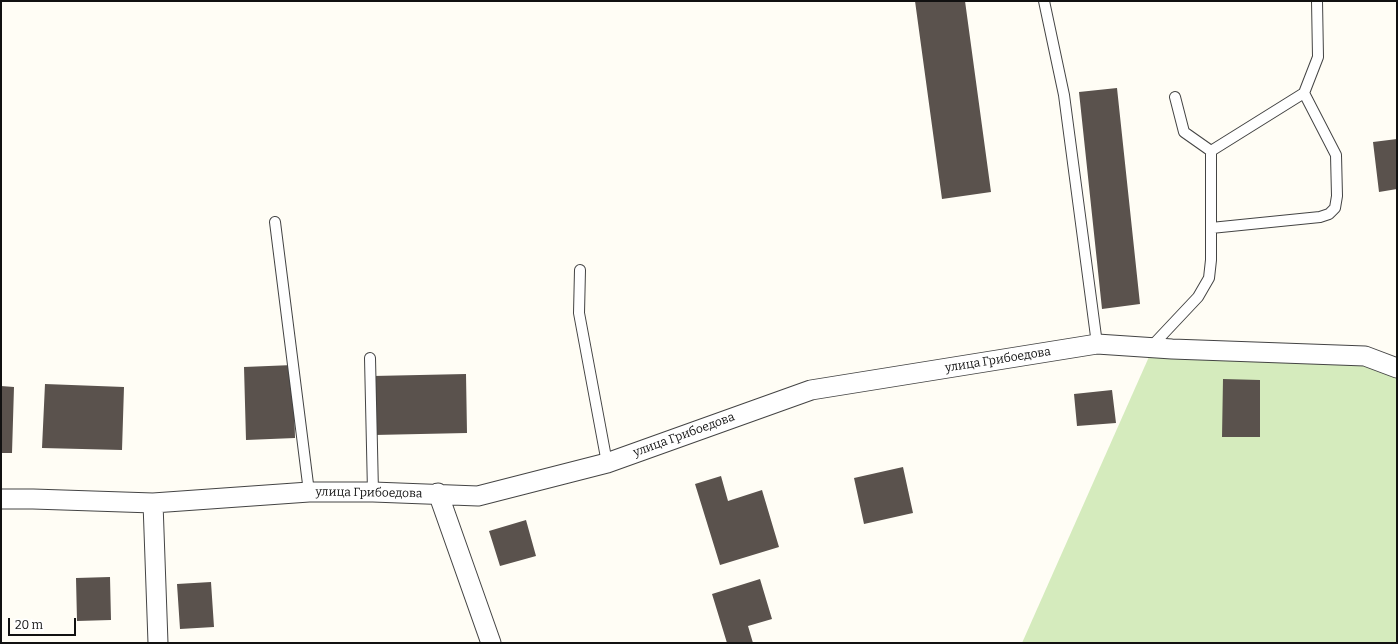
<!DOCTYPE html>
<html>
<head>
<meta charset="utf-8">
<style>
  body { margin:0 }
  #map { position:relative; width:1398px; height:644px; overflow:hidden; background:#fffdf5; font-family:Bitter,serif }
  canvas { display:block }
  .frame { position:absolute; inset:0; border:2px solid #111; pointer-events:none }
  .scale { position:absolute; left:8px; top:618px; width:68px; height:18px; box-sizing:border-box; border:2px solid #111; border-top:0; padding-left:5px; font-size:12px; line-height:14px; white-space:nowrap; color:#111; -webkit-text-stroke:3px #fff; paint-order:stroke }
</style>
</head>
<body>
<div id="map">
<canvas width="1398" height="644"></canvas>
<div class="frame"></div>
<div class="scale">20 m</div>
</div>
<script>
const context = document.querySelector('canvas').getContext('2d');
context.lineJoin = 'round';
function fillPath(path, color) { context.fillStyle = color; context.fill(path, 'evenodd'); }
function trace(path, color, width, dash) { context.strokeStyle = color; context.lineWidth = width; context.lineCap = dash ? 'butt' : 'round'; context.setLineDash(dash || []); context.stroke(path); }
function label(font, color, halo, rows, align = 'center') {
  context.font = font + ' Bitter,serif'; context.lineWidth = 4; context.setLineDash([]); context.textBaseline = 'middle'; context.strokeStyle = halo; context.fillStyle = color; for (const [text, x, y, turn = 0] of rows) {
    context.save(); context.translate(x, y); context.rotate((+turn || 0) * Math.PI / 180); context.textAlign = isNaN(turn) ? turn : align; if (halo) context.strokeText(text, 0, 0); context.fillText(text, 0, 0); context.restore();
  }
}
fillPath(new Path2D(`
  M1152,350L1397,366V643H1022Z`), '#d5ebbd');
fillPath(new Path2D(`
  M915,1H965L991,192L942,199Z
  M1117,88L1140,304L1102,309L1079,92Z
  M1397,139V189L1379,192L1373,142Z
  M293,365L295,438L246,440L244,367Z
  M466,374L467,433L374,435L373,376Z
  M1223,379L1260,380V437H1222Z
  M45,384L124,387L122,450L42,448Z
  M1,386L14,387L12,453H1Z
  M1112,390L1116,423L1077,426L1074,394Z
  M903,467L913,513L864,524L854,478Z
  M721,476L728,501L762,490L779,547L720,565L695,484Z
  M526,520L536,556L500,566L489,531Z
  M110,577L111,620L77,621L76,578Z
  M760,579L772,619L748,626L753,643H727L712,594Z
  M211,582L214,627L180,629L177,584Z`), '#5a524d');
const service = new Path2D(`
  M1044,1L1064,95L1097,344
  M1175,97L1184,132L1211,151
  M275,222L309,492
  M1211,228L1320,217L1329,214L1335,208L1337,196L1336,155L1304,93
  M580,270L579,313L607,463
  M1150,348L1198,297L1209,278L1211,260V151L1304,93L1318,57L1317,1
  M370,358L373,492`);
const minor = new Path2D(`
  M438,493L491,643
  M1,499H33L153,503L309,492H373L478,496L607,463L811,390L1097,344L1172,349L1365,356L1397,368
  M153,503L158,643`);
trace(service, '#444', 12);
trace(minor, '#444', 21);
trace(service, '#fff', 10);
trace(minor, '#fff', 19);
label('12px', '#111', '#fff', [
  ["улица Грибоедова",998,360,-9],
  ["улица Грибоедова",684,435,-20],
  ["улица Грибоедова",369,493,1]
]);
</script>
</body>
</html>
